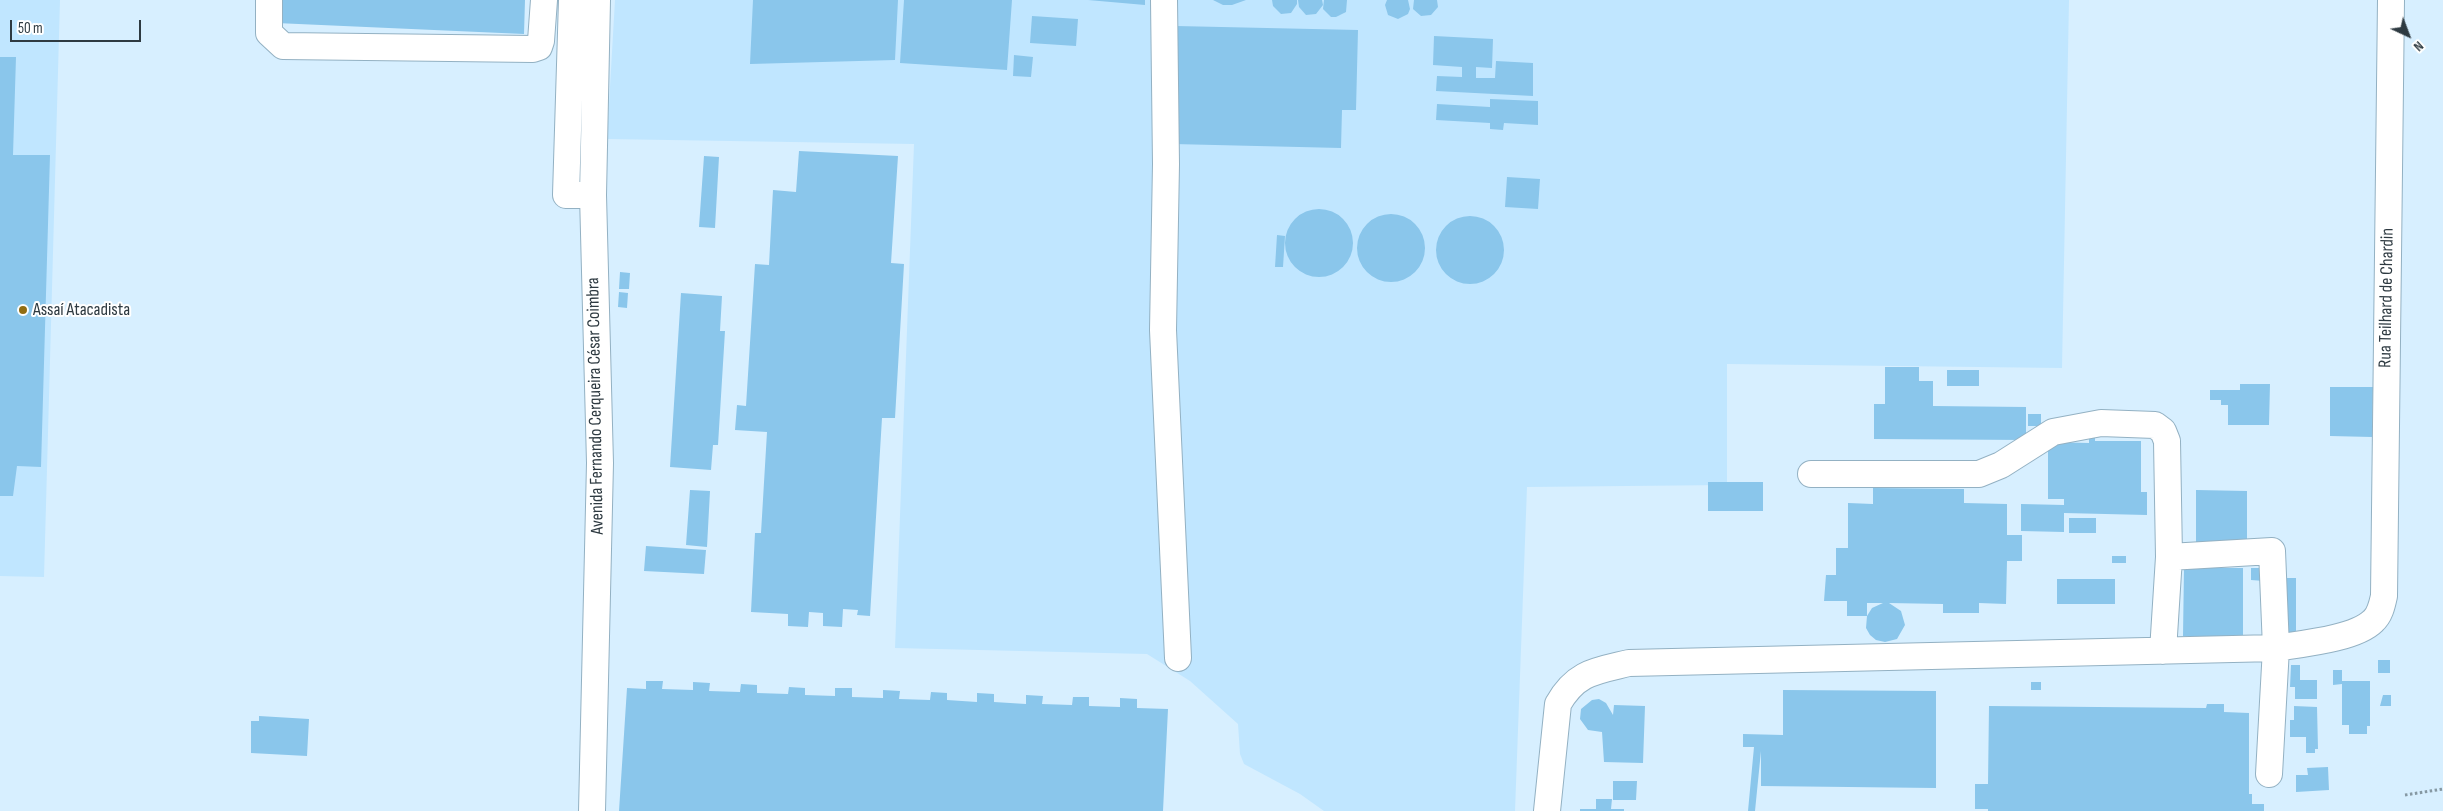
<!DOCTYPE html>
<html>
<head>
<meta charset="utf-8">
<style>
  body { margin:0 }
  #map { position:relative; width:2443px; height:811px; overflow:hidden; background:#d7efff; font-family:"Sofia Sans Condensed",sans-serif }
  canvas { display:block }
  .north { position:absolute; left:2383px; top:10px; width:50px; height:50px; -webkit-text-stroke:4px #fff; paint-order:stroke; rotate:137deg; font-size:14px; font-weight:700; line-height:20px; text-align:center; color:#2e3a41 }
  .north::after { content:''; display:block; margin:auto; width:18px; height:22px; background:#2e3a41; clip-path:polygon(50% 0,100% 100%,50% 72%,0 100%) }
  .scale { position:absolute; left:10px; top:20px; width:131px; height:22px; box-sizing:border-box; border:2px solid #2e3a41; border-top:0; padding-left:6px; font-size:15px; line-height:18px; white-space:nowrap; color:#2e3a41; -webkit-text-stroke:4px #fff; paint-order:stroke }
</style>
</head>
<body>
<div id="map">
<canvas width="2443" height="811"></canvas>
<div class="north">N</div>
<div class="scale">50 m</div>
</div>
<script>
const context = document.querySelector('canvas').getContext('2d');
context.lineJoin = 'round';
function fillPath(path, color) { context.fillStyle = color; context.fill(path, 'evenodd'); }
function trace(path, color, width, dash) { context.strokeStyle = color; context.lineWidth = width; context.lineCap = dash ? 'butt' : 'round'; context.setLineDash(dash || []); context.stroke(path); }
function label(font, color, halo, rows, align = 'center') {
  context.font = font + ' "Sofia Sans Condensed",sans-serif'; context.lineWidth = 4; context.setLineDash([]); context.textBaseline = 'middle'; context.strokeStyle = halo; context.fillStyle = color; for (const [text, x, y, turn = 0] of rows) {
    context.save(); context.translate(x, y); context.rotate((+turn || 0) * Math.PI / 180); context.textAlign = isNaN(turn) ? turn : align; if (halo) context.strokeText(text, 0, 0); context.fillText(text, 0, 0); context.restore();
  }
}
fillPath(new Path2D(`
  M0,0H60L44,577L0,576Z
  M615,0H2069L2062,368L1727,364V485L1527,487L1515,811H1324L1300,794L1244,764L1240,754L1238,724L1190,681L1147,654L895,648L914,144L607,139Z`), '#c0e6ff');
fillPath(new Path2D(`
  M277,0H525L524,34L276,23Z
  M753,0H898L895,60L750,64Z
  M904,0H1012L1007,70L900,63Z
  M1088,0H1145V5Z
  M1213,0H1246L1232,5H1223Z
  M1272,0H1297V4L1291,13L1281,14L1273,6Z
  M1298,0H1322L1323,5L1316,14L1306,15L1299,7Z
  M1324,0H1347L1346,12L1336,17H1331L1323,9Z
  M1387,0H1408L1410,9L1408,14L1398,19L1388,15L1385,5Z
  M1414,0H1437L1438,7L1431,15L1421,16L1413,9Z
  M1032,16L1078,19L1076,46L1030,43Z
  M1176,26L1358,30L1356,110H1342L1341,148L1173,144Z
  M1434,36L1493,39L1492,68L1476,67V78H1495L1496,61L1533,63V96L1436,91L1437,76L1462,77V67L1433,65Z
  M1014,55L1033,57L1031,77L1013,76Z
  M0,57H16L13,155H50L41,467L17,466L13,496H0Z
  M1490,99L1538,101V125L1504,123L1503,130L1490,129V123L1436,120L1437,104L1490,107Z
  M799,151L898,156L891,263L904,264L895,418H882L870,616L857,615L858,610L843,609L842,627L823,626V613L809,612L808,627L788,626V614L751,612L755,533H761L767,432L735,430L737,405L746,406L755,264L769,265L773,190L796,192Z
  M704,156L719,157L715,228L699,227Z
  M1507,177L1540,179L1538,209L1505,207Z
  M1285 243a34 34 0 1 1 68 0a34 34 0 1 1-68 0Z
  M1357 248a34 34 0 1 1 68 0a34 34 0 1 1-68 0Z
  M1436 250a34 34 0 1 1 68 0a34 34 0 1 1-68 0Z
  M1277,235L1285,236L1283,267H1275Z
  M620,272L630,273L629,289H619Z
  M619,292L628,293L627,308L618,307Z
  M681,293L722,296L720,331H725L718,445H713L711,470L670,467Z
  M1885,367H1919V381H1933V406L2026,407V440L1874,439V404H1885Z
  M1947,370H1979V386H1947Z
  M2240,384H2270L2269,425H2228V405H2221V400H2210V390H2240Z
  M2330,387H2373L2372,437L2330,436Z
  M2028,414H2041V426H2028Z
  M2089,427H2095V441H2141V492H2147V515L2064,513V532L2021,531V504L2064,505V499H2048V442L2089,443Z
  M1708,482H1763V511H1708Z
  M1873,488L1964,489V503L2007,504V535H2022V561H2007L2006,604L1979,603V613H1943V604L1889,603L1901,611L1905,625L1897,639L1885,642L1876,640L1870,635L1866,628L1867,616H1847V601H1824L1826,575H1836V548H1848V503L1873,504ZM1867,603H1883L1872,608L1867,616Z
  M690,490L710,491L707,547L686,545Z
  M2196,490L2247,491V548L2196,547Z
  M2069,518H2096V533H2069Z
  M646,546L706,550L704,574L644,571Z
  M2112,556H2126V563H2112Z
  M2184,568H2243V636H2183Z
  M2251,568H2265L2264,581L2251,580Z
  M2282,578H2296V632H2282Z
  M2057,579H2115V604H2057Z
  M2378,660H2390V673H2378Z
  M2291,665H2300V680H2317V699H2295V687H2290Z
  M2333,670H2342V681H2370V726H2367V734H2349V725H2342V684L2333,685Z
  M646,681H663L662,689L693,690V682L710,683L709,691L740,692L741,684L757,685V693L788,694L789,687L805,688V695L835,696V688H852V697L883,698V690L900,691L899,699L930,700L931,692L947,693V700L977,702V693L994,694V702L1026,704V695L1043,696L1042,704L1072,705L1073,697H1089V706L1120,707V698L1137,699V708L1168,709L1163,811H619L627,688L646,689Z
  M2031,682H2041V690H2031Z
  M1783,690L1936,691V788L1761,786V751L1755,811H1748L1754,747H1743V734L1783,735Z
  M2383,695H2391V706H2380Z
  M1592,700L1599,699L1606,703L1613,715L1614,705L1645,706L1643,763L1604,762L1602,732L1588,730L1580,719L1581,709Z
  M2207,704H2224V712L2249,713V794H2252V804H2264V811H1988V809H1975V784H1988L1989,706L2206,708Z
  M2294,706L2317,707L2318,749H2315V753H2306V737H2290V720H2294Z
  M259,716L309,719L307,756L251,753V721H259Z
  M2328,767L2329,790L2296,792V775H2308L2307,768Z
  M1613,781H1637L1636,800H1613Z
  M1596,799H1612L1611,809H1624V811H1580V809H1596Z`), '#8ac6eb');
const minor = new Path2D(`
  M269,0V33L283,46L533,49L539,47L541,41L544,0
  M572,0L566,195H593
  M1164,0L1166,164L1163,330L1178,658
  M1811,474H1979L2001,465L2053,432L2101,423L2155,425L2163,431L2167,441L2169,557L2163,651
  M2269,774L2276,648C2300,644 2355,639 2373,621C2380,615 2382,605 2384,596L2391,0
  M592,811L600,463L593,195L597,0
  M1547,811L1558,704C1576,672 1596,671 1629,663L2276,648L2272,551L2169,557`);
trace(minor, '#93b1c3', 28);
trace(new Path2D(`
  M2405,795L2443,789`), '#8598a3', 3, [2.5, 2.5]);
trace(minor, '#fff', 26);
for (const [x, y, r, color] of [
  [23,310,5,"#916d13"]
]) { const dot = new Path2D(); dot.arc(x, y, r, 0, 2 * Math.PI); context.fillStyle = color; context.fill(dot); trace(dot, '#fff', 2); }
label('18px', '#2e3a41', '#fff', [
  ["Rua Teilhard de Chardin",2387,298,-89],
  ["Avenida Fernando Cerqueira César Coimbra",596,406,-91]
]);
label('18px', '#2e3a41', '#fff', [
  ["Assaí Atacadista",33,310]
], 'left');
</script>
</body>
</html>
